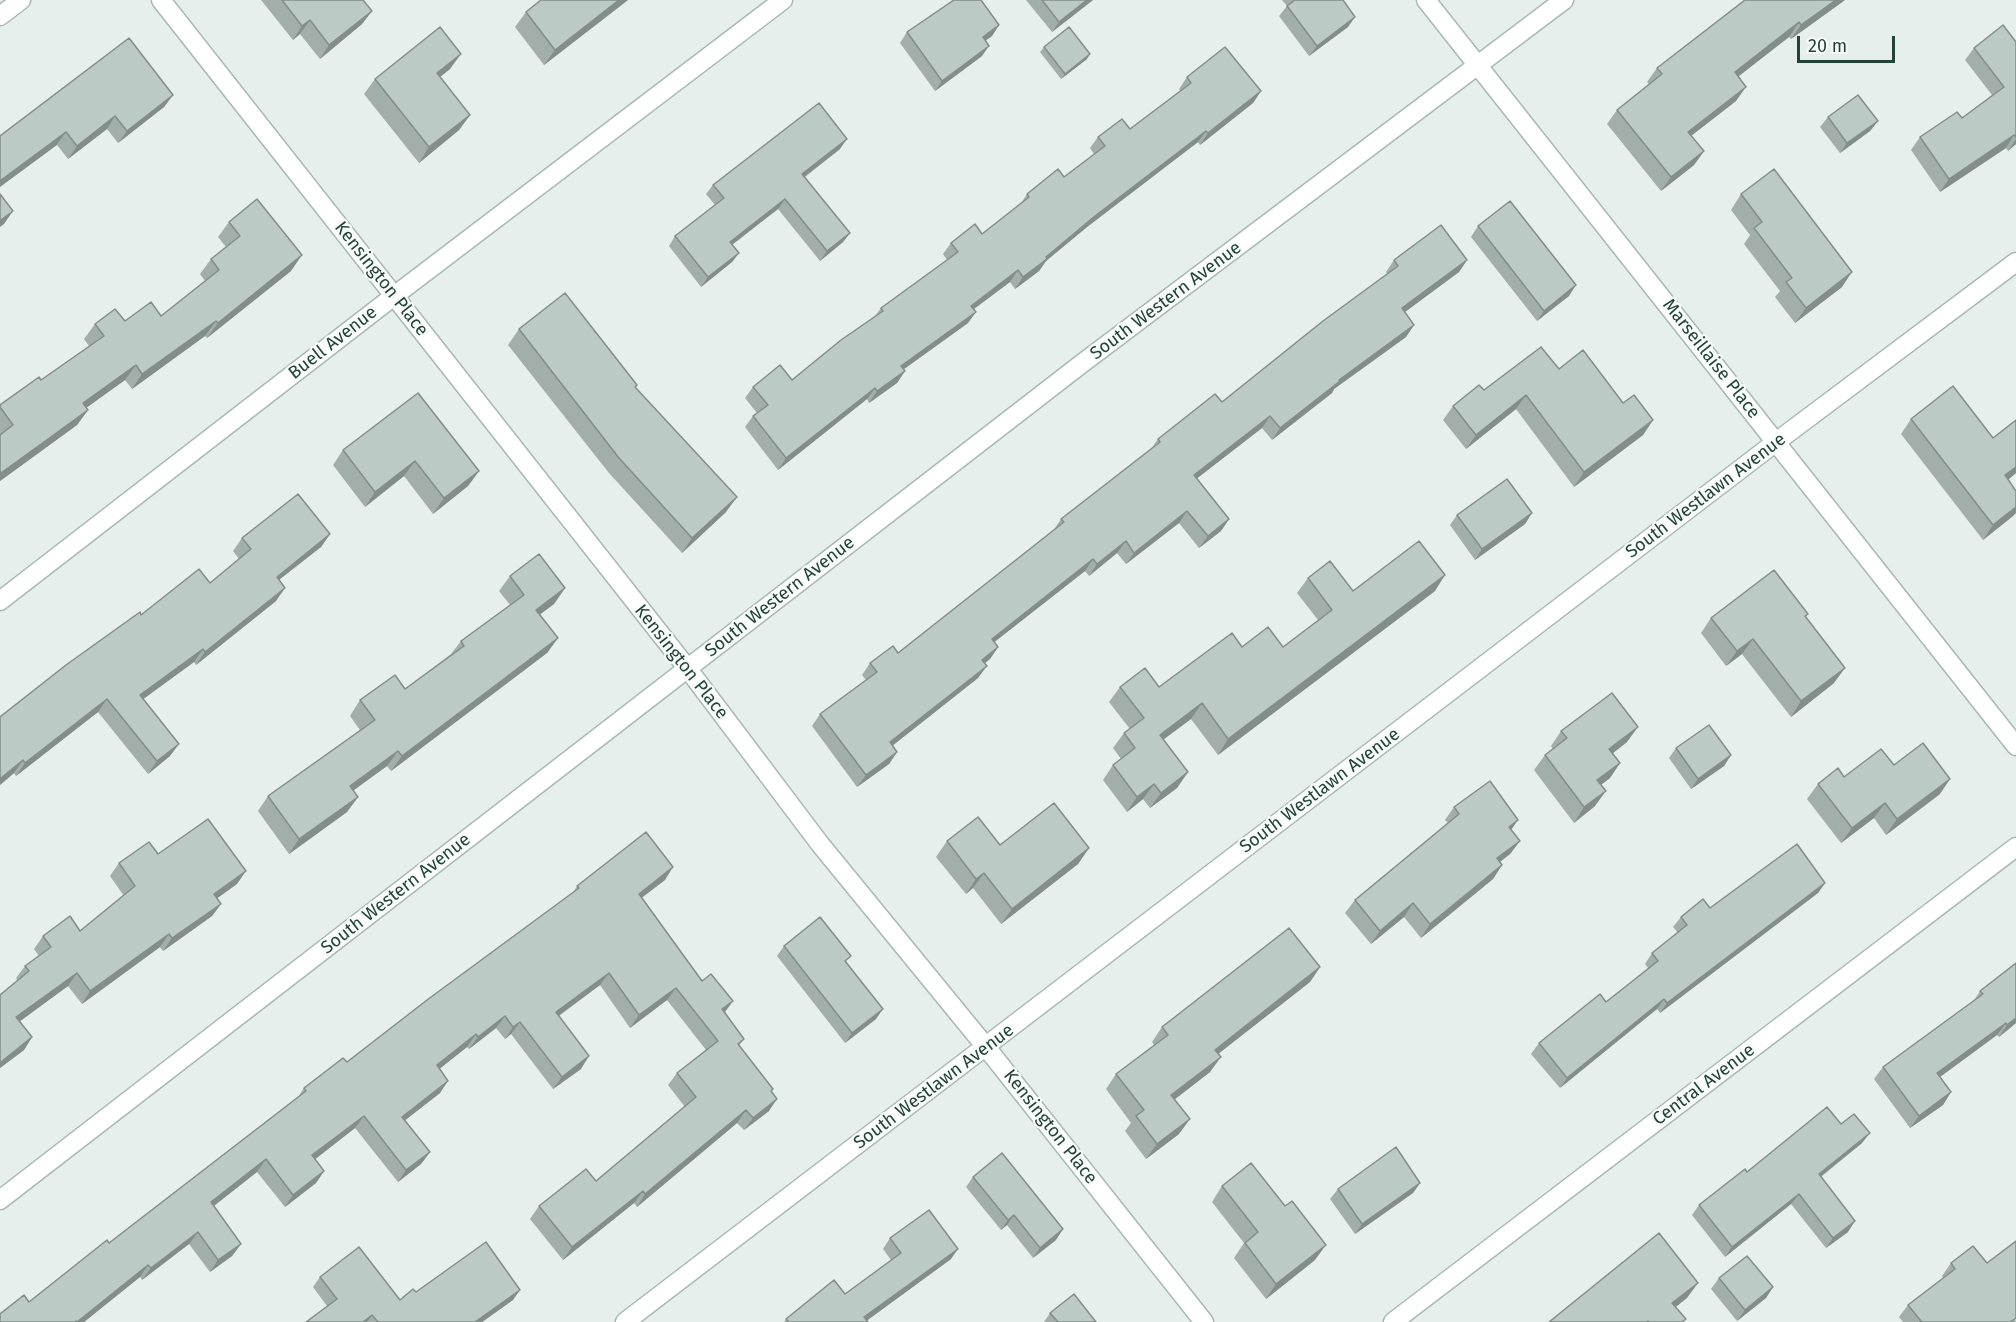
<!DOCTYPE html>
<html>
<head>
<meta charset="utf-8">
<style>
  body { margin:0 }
  #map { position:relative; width:2016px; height:1322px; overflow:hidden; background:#e6efeb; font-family:"Fira Sans",sans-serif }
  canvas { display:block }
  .scale { position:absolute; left:1797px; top:36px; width:98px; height:27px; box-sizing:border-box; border:3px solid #24423a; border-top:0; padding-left:8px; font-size:18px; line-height:21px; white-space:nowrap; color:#24423a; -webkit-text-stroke:4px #f7fbf9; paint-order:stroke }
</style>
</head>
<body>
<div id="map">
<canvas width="2016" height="1322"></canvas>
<div class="scale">20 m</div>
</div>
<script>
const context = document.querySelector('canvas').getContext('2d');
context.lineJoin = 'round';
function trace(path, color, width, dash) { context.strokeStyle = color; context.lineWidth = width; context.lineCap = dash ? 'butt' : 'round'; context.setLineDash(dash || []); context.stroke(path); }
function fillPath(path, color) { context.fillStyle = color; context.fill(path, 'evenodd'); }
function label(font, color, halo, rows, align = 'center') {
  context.font = font + ' "Fira Sans",sans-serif'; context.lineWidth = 4.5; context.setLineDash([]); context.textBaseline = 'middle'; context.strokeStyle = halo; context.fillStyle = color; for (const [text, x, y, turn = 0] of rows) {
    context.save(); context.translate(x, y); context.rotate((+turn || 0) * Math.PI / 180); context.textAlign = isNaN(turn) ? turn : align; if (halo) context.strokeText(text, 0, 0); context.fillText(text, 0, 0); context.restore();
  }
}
const street = new Path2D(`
  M161,0L688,669L820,844L986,1047L1204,1322
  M1426,0L2016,746
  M0,16L21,0
  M0,601L394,296L783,0
  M0,1200L1080,365L1564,0
  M625,1322L1776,442L2016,262
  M1393,1322L2016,847`);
trace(street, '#a8b8b2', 21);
trace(street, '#fff', 18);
fillPath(new Path2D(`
  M261,0H363L372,11L362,24L320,59L300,34L293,40Z
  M541,0H628L544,65L515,27L526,12Z
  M1026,0H1093L1052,32Z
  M1282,0H1343L1348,27L1309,56L1279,16L1287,6Z
  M1845,0L1791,39L1789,37L1738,76L1736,101L1691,136L1704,151L1694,165L1661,191L1607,124L1617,110L1649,84L1647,82L1657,68Z
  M999,25L992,36L985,41L982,56L935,91L900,43L907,32Z
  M129,38L173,95L164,107L118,143L107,129L68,159L57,145Z
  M2016,42V144L2008,151L2006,148L1940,192L1911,150L1920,137L1962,118L1992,95L1965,60L1974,48Z
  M1044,47L1087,59L1061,79L1040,52Z
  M450,69L440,77L470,115L459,130L419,163L364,94L375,79Z
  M1187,77L1261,91L1253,103L1200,145L1198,142L1087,227L1046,261L1039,271L1015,289L1010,282L974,309L968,323L904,369L905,371L897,383L869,403L867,399L778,470L745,427L753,416L757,413L745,398L753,387L792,380L875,316L881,308L947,260L943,254L951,243L982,234L1020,205L1027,194L1064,177L1094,154L1090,148L1098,137L1130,129L1181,91L1179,89Z
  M1828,117L1878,121L1870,131L1840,153L1820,127Z
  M840,149L805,177L850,233L843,242L820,261L778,209L732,244L739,253L732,262L701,287L669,246L675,236L715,205L706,194L713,185Z
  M1741,194L1842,287L1795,323L1775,297L1780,291L1744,244L1750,235L1731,210Z
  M229,222L291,271L207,338L205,336L132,389L125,380L86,408L88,410L77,425L0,481V405L41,380L89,346L84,339L95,324L125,321L161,316L205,281L200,274L211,259L226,247L218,237Z
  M1478,226L1569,296L1537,321L1471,237Z
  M1394,260H1467L1459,272L1405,312L1414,325L1406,337L1334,389L1332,393L1272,440L1262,428L1197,478L1229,519L1221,531L1199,548L1179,523L1126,564L1117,553L1089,576L1085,571L994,642L998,647L990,659L985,663L978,678L893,745L897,752L889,764L857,787L812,726L820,714L866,680L862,675L870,663L898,653L1053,531L1061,519L1151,449L1158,439L1222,402L1387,274L1386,272Z
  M519,329L635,388L726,512L682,553L609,473L508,345Z
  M1559,369L1623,403L1653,420L1643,435L1574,487L1516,409L1466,449L1443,420L1453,406L1484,390Z
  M1911,419L1993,438L2016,420V473L2008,480L2013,516L1983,540L1901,434Z
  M343,450L479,471L468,486L433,514L404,476L365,507L333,465Z
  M1532,513L1525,524L1475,560L1450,525L1457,515Z
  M330,534L321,547L279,580L276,601L196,665L194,662L143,699L170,756L148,774L98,712L16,776L14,773L0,785L141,615L210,583L239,559L233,551L242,538Z
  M510,576L565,588L554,604L540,614L558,638L547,653L391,771L387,766L353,790L358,797L347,812L289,854L258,811L268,796L360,730L350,716L360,700L405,689L451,654L461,641L510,605L499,591Z
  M1308,578L1353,591H1435L1218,755L1191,719L1163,740L1188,772L1177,788L1150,808L1143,799L1127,812L1103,780L1113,765L1121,759L1113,748L1124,733L1130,729L1109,702L1120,687H1159L1242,647H1283L1318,620L1297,593Z
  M1808,614L1806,617L1834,683L1791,717L1742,654L1726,666L1701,633L1711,618Z
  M1561,731L1627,742L1613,753L1620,763L1610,778L1601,785L1595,806L1574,823L1534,770L1545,755L1553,749L1551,746Z
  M1676,748L1731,755L1724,766L1691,789L1669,758Z
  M1894,765L1940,794L1886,835L1874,818L1841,843L1807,799L1818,784Z
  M1454,807L1511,830L1520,841L1510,854L1500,862L1502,865L1493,879L1421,938L1404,917L1371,944L1345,913L1355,900L1448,823L1445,820Z
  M947,841L1000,845L1089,848L1078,864L1001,924L973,888L966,894L936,857Z
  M158,854L237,884L217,898L221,904L212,916L163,951L160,947L82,1004L68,986L20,1021L32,1037L24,1050L0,1068L18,981L16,978L25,966L39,956L34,949L43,936L80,931L124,896L110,876L119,863Z
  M665,880L642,897L702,981L733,1001L725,1012L744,1039L739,1046L773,1089L771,1092L769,1111L744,1130L737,1123L637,1207L634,1203L563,1260L530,1219L539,1206L596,1181L685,1107L668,1085L677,1073L706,1050L667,1000L630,1028L600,985L559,1016L581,1069L553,1089L511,1034L505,1039L496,1028L469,1049L467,1047L439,1069L440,1093L405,1120L430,1152L421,1164L398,1182L355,1128L315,1159L324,1171L316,1183L285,1207L257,1172L214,1206L241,1244L232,1256L210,1272L189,1244L142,1280L140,1277L84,1322H0L29,1302L109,1243L298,1097L304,1088L347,1062L573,893L577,886Z
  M1825,883L1818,893L1660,1013L1657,1009L1560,1088L1531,1054L1539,1043L1606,1002L1648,968L1645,964L1652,953L1678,933L1673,927L1681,917L1710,908Z
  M784,946L847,963L876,1019L845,1043L777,956Z
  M2016,963V1023L1999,1037L1997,1035L1940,1077L1951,1092L1943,1105L1910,1128L1874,1079L1883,1067L1973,1002L1980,991Z
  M1320,967L1310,982L1218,1054L1210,1072L1175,1099L1179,1134L1146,1159L1125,1131L1131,1123L1106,1089L1116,1074L1154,1045L1152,1042L1162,1027Z
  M1841,1124L1862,1143L1821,1177L1848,1232L1826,1248L1791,1204L1725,1257L1692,1215L1699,1205L1747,1172Z
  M973,1177L1056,1240L1033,1258L1007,1225L1001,1230L966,1187Z
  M1420,1183L1413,1193L1355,1234L1330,1199L1338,1189Z
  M1222,1186L1315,1260L1266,1299L1234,1258L1244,1243L1212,1202Z
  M890,1238L951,1259L866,1321L868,1322H784L786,1319L845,1294L891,1260L883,1249Z
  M1951,1263H1987L2016,1322H1903L1899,1317L1908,1305L1943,1278L1942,1276Z
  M320,1277L400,1300L416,1292L513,1300L482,1322H306L327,1306L313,1287Z
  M1719,1278L1773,1287L1766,1298L1737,1321L1711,1289Z
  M1050,1313L1096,1322H1044Z`), '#a1aea9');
fillPath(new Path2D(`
  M619,0H628L544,65L555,50Z
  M1087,0H1093L1052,32L1059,22Z
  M1836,0H1845L1791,39L1801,25Z
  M372,11L362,24L320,59L329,45Z
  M1355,17L1348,27L1309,56L1317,46Z
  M310,20L300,34L293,40L302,26Z
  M1799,22L1789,37L1725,87L1735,72Z
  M999,25L992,36L975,48L983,37Z
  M989,46L982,56L935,91L942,81Z
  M461,54L450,69L426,88L437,73Z
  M1090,54L1087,59L1061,79L1065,74Z
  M1746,87L1736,101L1678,146L1688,132Z
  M1261,91L1253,103L1200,145L1208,133Z
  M173,95L164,107L118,143L127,131Z
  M470,115L459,130L419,163L429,147Z
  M115,116L107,129L68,159L77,146Z
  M1878,121L1870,131L1840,153L1847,143Z
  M1206,131L1198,142L1087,227L1046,261L1039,271L1015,289L1023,277L1046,257L1095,216Z
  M66,132L57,145L0,187V181Z
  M2014,135L2006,148L1940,192L1949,179Z
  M847,139L840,149L795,184L802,174Z
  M2016,139V144L2008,151Z
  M1704,151L1694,165L1661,191L1671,177Z
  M785,199L778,209L723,252L730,242Z
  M13,211L4,224L0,227V221Z
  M850,233L843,242L820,261L827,251Z
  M739,253L732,262L701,287L708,277Z
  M302,255L291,271L207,338L218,323Z
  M1467,260L1459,272L1394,320L1402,308Z
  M1018,270L1010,282L963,317L971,306Z
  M1852,272L1842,287L1795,323L1806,308Z
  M1576,285L1569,296L1537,321L1544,311Z
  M976,312L968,323L893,377L901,366Z
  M216,321L205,336L132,389L142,374Z
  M1414,325L1406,337L1334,389L1332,393L1272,440L1280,428L1339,380Z
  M136,365L125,380L72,418L83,403Z
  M905,371L897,383L869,403L877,391Z
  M875,388L867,399L778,470L786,458Z
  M1526,395L1516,409L1466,449L1476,435Z
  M88,410L77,425L0,481V474L1,473Z
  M1270,416L1262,428L1186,487L1194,475Z
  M1653,420L1643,435L1574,487L1584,472Z
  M415,461L404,476L365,507L375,492Z
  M2016,467V473L1994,491L2005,475Z
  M479,471L468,486L433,514L444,498Z
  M737,497L726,512L682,553L692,538Z
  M2016,507V513L2013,516L1983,540L1993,525Z
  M1187,511L1179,523L1126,564L1134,553Z
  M1532,513L1525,524L1475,560L1482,549Z
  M1229,519L1221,531L1199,548L1208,536Z
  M330,534L321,547L267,589L277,577Z
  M1126,541L1117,553L1089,576L1097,564Z
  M1093,559L1085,571L983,651L992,639Z
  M1445,575L1435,591L1218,755L1228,739Z
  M285,588L276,601L196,665L205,652Z
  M565,588L554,604L526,625L536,610Z
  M558,638L547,653L391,771L402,756Z
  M1753,639L1742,654L1726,666L1737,651Z
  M998,647L990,659L974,672L982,660Z
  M203,649L194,662L131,708L140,695Z
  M987,666L978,678L882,754L890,742Z
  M1845,668L1834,683L1791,717L1801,701Z
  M107,699L98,712L16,776L25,763Z
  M1202,703L1191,719L1149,750L1160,735Z
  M1638,727L1627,742L1599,764L1609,749Z
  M179,744L170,756L148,774L157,761Z
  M398,751L387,766L339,801L350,786Z
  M897,752L889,764L857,787L866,775Z
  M1731,755L1724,766L1691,789L1698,779Z
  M23,760L14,773L0,785V779Z
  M1620,763L1610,778L1587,795L1597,780Z
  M1188,772L1177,788L1150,808L1161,793Z
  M1950,779L1940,794L1886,835L1897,819Z
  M1154,784L1143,799L1127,812L1137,797Z
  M1606,791L1595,806L1574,823L1584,807Z
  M358,797L347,812L289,854L299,839Z
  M1885,803L1874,818L1841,843L1852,828Z
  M1518,820L1509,833V827Z
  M1520,841L1510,854L1488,871L1497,858Z
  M1089,848L1078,864L1001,924L1012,909Z
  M1502,865L1493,879L1421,938L1430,924Z
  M673,867L665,880L631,906L639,894Z
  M246,871L237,884L205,907L214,894Z
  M984,873L973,888L966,894L976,879Z
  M1825,883L1818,893L1660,1013L1667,1003Z
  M1413,903L1404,917L1371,944L1380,931Z
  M221,904L212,916L163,951L172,938Z
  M169,934L160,947L82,1004L90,991Z
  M1320,967L1310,982L1204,1065L1215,1050Z
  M77,973L68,986L8,1030L16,1017Z
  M609,973L600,985L547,1024L556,1012Z
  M676,988L667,1000L630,1028L639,1015Z
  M1664,999L1657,1009L1560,1088L1567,1078Z
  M733,1001L724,1013L722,1009Z
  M883,1009L876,1019L845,1043L852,1033Z
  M505,1016L496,1028L469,1049L478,1037Z
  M2016,1018V1023L1999,1037L2007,1025Z
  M520,1022L511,1034L505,1039L513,1027Z
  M2006,1023L1997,1035L1929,1085L1937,1073Z
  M476,1034L467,1047L428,1078L437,1065Z
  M32,1037L24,1050L0,1068V1063Z
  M589,1056L581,1069L553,1089L562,1077Z
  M1221,1057L1210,1072L1161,1110L1171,1095Z
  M448,1081L440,1093L394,1129L402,1117Z
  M1951,1092L1943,1105L1910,1128L1919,1116Z
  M777,1099L769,1111L744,1130L753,1118Z
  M746,1110L737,1123L637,1207L645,1194Z
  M364,1116L355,1128L304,1168L312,1155Z
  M1190,1119L1179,1134L1146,1159L1157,1144Z
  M1870,1133L1862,1143L1811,1184L1819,1174Z
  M430,1152L421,1164L398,1182L406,1170Z
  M266,1159L257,1172L202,1215L211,1202Z
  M324,1171L316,1183L285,1207L293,1195Z
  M1420,1183L1413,1193L1355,1234L1362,1224Z
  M643,1191L634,1203L563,1260L572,1247Z
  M1799,1194L1791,1204L1725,1257L1732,1247Z
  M1014,1215L1007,1225L1001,1230L1008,1220Z
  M1855,1221L1848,1232L1826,1248L1833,1238Z
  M1063,1229L1056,1240L1033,1258L1040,1248Z
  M198,1232L189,1244L142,1280L151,1268Z
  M241,1244L232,1256L210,1272L218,1260Z
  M1326,1245L1315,1260L1266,1299L1276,1284Z
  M958,1249L951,1259L865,1322L864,1317Z
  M148,1265L140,1277L84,1322H77Z
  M1698,1283L1687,1298L1662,1318L1672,1303Z
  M1773,1287L1766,1298L1737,1321L1745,1310Z
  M520,1290L513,1300L482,1322H475Z
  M372,1315L367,1322H363Z`), '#838d89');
const building = new Path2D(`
  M282,0H363L372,11L329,45L310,20L302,26Z
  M541,0H619L555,50L526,12Z
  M954,0H981L999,25L983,37L989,46L942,81L907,32Z
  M1042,0H1087L1059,22Z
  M1295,0H1343L1355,17L1317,46L1287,6Z
  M1745,0H1836L1801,25L1799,22L1735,72L1746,87L1688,132L1704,151L1671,177L1617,110L1662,74L1657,68Z
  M2003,25L2016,42V137L2014,135L1949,179L1920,137L1957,112L1962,118L2004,87L1974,48Z
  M440,27L461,54L437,73L470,115L429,147L375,79Z
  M1069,27L1090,54L1065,74L1044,47Z
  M129,38L173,95L127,131L115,116L77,146L66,132L0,181V136Z
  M1225,47L1261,91L1208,133L1206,131L1095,216L1046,257L1047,259L1023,277L1018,270L971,306L976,312L901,366L905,371L877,391L875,388L786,458L753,416L768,405L753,387L780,365L792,380L841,340L883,311L881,308L958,252L951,243L975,224L982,234L1029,197L1027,194L1058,169L1064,177L1105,146L1098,137L1122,119L1130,129L1191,83L1187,77Z
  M1858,95L1878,121L1847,143L1828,117Z
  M819,103L847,139L802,174L850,233L827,251L785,199L730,242L739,253L708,277L675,236L724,198L713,185Z
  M1774,169L1852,272L1806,308L1786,282L1792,278L1754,228L1762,222L1741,194Z
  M0,194L13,211L0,221Z
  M257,199L302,255L218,323L216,321L142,374L136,365L83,403L88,410L1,473L0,471V435L13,425L0,407V405L39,377L41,380L104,336L95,324L115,309L125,321L151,302L161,316L219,270L211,259L240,236L229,222Z
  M1510,201L1576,285L1544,311L1478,226Z
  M1441,225L1467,260L1402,308L1414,325L1339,380L1340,381L1280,428L1270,416L1194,475L1229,519L1208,536L1187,511L1134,553L1126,541L1097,564L1093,559L992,639L998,647L982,660L987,666L890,742L897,752L866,775L820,714L877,672L870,663L893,646L898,653L1064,522L1061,519L1160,442L1158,439L1215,394L1222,402L1323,321L1398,266L1394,260Z
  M565,293L637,385L635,387L737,497L692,538L619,458L519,329Z
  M1541,347L1559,369L1583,350L1623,403L1634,395L1653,420L1584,472L1526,395L1476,435L1453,406L1479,385L1484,390Z
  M1953,386L1993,438L2016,420V467L2005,475L2016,491V507L1993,525L1911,419Z
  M418,393L479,471L444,498L415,461L375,492L343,450Z
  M1507,479L1532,513L1482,549L1457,515Z
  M298,494L330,534L277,577L285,588L205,652L203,649L140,695L179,744L157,761L107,699L25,763L23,760L0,779V717L66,665L140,612L141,615L199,569L210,583L251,549L242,538Z
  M1419,541L1445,575L1228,739L1202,703L1160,735L1188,772L1161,793L1154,784L1137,797L1113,765L1135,748L1124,733L1144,718L1120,687L1145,668L1159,687L1232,633L1242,647L1268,627L1283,647L1332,610L1308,578L1330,561L1353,591Z
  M539,554L565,588L536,610L558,638L402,756L398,751L350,786L358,797L299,839L268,796L375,720L360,700L395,675L405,689L464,646L461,641L524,595L510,576Z
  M1774,570L1808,614L1805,616L1845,668L1801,701L1753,639L1737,651L1711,618Z
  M1612,693L1638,727L1609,749L1620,763L1597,780L1606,791L1584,807L1545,755L1567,738L1561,731Z
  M1709,725L1731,755L1698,779L1676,748Z
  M1923,743L1950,779L1897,819L1885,803L1852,828L1818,784L1838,768L1844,777L1881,749L1894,765Z
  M1490,781L1518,820L1509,827L1520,841L1497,858L1502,865L1430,924L1413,903L1380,931L1355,900L1459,814L1454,807Z
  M1054,803L1089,848L1012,909L984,873L976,879L947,841L978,817L1000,845Z
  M208,819L246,871L214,894L221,904L172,938L169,934L90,991L77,973L16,1017L32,1037L0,1063V995L29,971L25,966L51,947L43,936L70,916L80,931L135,886L119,863L149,842L158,854Z
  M646,832L673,867L639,894L702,981L711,974L733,1001L722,1009L744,1039L738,1044L773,1089L771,1091L777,1099L753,1118L746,1110L645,1194L643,1191L572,1247L539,1206L586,1169L596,1181L696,1097L677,1073L718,1041L676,988L639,1015L609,973L556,1012L589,1056L562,1077L520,1022L513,1027L505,1016L478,1037L476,1034L437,1065L448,1081L402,1117L430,1152L406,1170L364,1116L312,1155L324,1171L293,1195L266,1159L211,1202L241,1244L218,1260L198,1232L151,1268L148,1265L77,1322L76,1321L75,1322H0V1314L24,1295L29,1302L107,1240L109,1243L306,1091L304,1088L343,1058L347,1062L427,1000L579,888L577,886Z
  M1797,844L1825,883L1667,1003L1664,999L1567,1078L1539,1043L1600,994L1606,1002L1658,961L1652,953L1687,925L1681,917L1703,899L1710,908Z
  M820,917L851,956L845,961L883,1009L852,1033L784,946Z
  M1289,928L1320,967L1215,1050L1221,1057L1171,1095L1190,1119L1157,1144L1136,1116L1144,1110L1116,1074L1168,1035L1162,1027Z
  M2016,963V1018L2007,1025L2006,1023L1937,1073L1951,1092L1919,1116L1883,1067L1983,994L1980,991Z
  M1827,1107L1841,1124L1854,1114L1870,1133L1819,1174L1855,1221L1833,1238L1799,1194L1732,1247L1699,1205L1745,1169L1747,1172Z
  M1396,1147L1420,1183L1362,1224L1338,1189Z
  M1002,1153L1063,1229L1040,1248L1014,1215L1008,1220L973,1177Z
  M1251,1163L1285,1206L1292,1201L1326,1245L1276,1284L1245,1243L1258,1232L1222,1186Z
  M929,1210L958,1249L864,1317L868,1322H789L786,1319L834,1280L845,1294L901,1253L890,1238Z
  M1659,1233L1698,1283L1672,1303L1686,1319L1682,1322H1649L1648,1321L1647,1322H1549Z
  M2016,1241V1318L2010,1322H1920L1921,1321L1908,1305L1955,1269L1951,1263L1973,1246L1987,1263Z
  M486,1242L520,1290L475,1322H378L372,1315L363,1322H306L337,1299L320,1277L359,1247L400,1300L413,1289L416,1292Z
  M1747,1256L1773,1287L1745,1310L1719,1278Z
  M1074,1294L1096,1322H1058L1050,1313Z`);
fillPath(building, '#bbcac4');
trace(building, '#838d89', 1.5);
label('18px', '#24423a', '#f7fbf9', [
  ["Kensington Place",381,279,52],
  ["South Western Avenue",1166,301,-37],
  ["Buell Avenue",333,343,-38],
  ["Marseillaise Place",1711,359,52],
  ["South Westlawn Avenue",1706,496,-37],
  ["South Western Avenue",780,597,-38],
  ["Kensington Place",681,662,52],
  ["South Westlawn Avenue",1320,791,-37],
  ["South Western Avenue",396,894,-38],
  ["Central Avenue",1704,1085,-37],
  ["South Westlawn Avenue",934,1087,-37],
  ["Kensington Place",1050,1127,52]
]);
</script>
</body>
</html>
